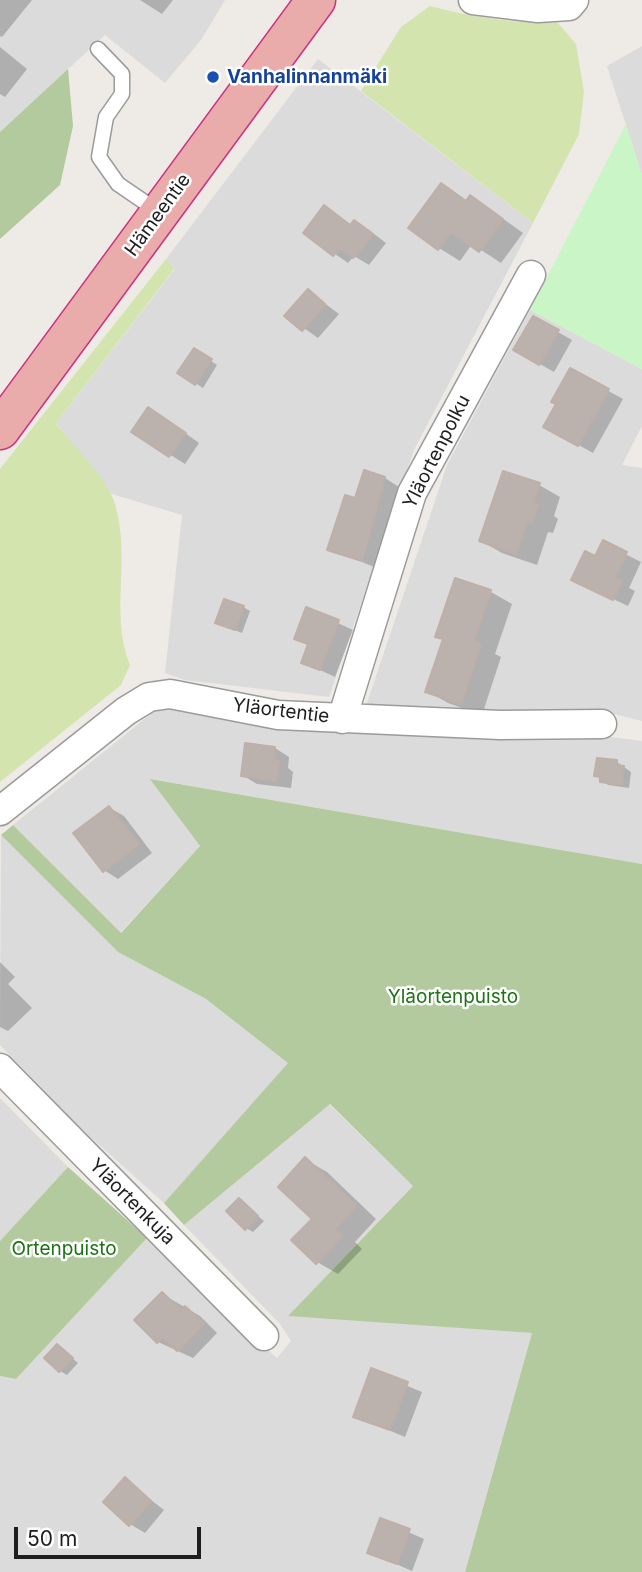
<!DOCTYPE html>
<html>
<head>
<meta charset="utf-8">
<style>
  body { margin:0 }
  #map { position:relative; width:642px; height:1572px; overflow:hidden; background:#eeeae5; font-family:Inter,sans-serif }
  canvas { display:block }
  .scale { position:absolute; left:14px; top:1527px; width:187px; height:32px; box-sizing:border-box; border:4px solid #1e1e1e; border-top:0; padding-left:9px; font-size:21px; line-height:24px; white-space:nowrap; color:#1e1e1e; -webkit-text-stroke:5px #fff; paint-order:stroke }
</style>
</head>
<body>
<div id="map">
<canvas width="642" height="1572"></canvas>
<div class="scale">50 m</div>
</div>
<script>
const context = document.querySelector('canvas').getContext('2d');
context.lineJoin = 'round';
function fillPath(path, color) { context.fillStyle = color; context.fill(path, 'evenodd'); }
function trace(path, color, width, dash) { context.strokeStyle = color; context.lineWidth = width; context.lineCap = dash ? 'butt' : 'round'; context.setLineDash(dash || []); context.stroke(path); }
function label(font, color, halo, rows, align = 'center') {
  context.font = font + ' Inter,sans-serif'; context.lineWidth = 5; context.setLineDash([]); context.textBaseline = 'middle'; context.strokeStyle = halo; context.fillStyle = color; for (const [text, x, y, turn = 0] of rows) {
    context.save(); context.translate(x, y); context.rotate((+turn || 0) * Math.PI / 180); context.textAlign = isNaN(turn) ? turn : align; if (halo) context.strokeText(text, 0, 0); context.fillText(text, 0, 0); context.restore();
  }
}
fillPath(new Path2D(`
  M0,0H225L201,40L165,83L105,35L0,132Z
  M642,46V175L607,66Z
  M318,59L533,223L414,450L329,697L185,680L165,673L182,515L112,494L56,423L174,270L166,259Z
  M530,310L642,369V426L622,465L642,468V721L614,714L478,718L378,710L367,703L447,465Z
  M162,705L595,735L642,741V864L151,779L200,846L120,933L13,825Z
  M1,835L118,952L206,999L289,1063L164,1203L85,1132L0,1045Z
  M0,1098L68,1167L0,1241Z
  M329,1104L413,1186L289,1315L532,1333L465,1572H0V1376L16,1379L147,1238L277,1358L291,1341L280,1324L184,1225Z`), '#dcdbdb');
fillPath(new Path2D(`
  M430,6C472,17 514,24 557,22L576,44L584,92L579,134L533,223L361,91L401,27Z
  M166,259L174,269L56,423C70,442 104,476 112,496C134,551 108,612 130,665L121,685L0,782V469Z`), '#d3e4af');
fillPath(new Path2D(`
  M68,69L73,126L60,185L0,239V132Z
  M150,779L642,864V1572H465L532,1333L288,1316L413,1186L330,1104L184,1225L164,1203L288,1063L206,999L118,952L1,835L13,825L121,933L200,846Z
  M68,1167L147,1238L16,1379L0,1376V1241Z`), '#b2ca9d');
fillPath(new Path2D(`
  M626,124L642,175V369L530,310Z`), '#caf5c6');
fillPath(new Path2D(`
  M0,0H32L2,37L0,36Z
  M140,0H173L162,14Z
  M0,47L27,69L5,97L0,94Z
  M441,185L467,201L470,198L491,210L523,233L501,263L472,244L460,261L439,248Z
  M325,207L352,226L355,222L369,230L386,243L369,265L354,256L348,263L305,233Z
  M308,291L339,314L318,338L287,316Z
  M533,318L572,340L554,372L515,350Z
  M194,350L217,365L203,388L180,373Z
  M570,370L623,399L593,453L546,427Z
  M163,417L199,443L185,464L133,431Z
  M385,478L399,487L377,568L329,549L356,501Z
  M539,485L560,497L554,516L558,519L553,533L548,532L537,565L502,553L481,541Z
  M603,543L641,562L629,588L635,591L628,606L588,587Z
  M457,580L491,592L512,604L495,654L501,657L482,715L448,703L427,691L444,640Z
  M243,607L250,611L242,633L224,626Z
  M307,609L353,630L335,677L303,662L309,646L296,638Z
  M247,745L275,748L289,757L288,768L293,772L291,788L257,784L242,775Z
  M617,762L631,772L629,788L608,785L596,775Z
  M110,808L124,816L152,853L118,879L104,870Z
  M0,962L15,977L8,984L32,1008L8,1031L0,1027Z
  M306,1160L327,1172L376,1219L355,1242L362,1249L338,1274L317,1262Z
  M239,1200L264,1221L253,1232L246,1228Z
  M162,1294L200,1316L217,1333L193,1358L158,1342Z
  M58,1346L78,1363L67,1375L60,1371Z
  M372,1371L422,1392L405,1437L355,1416Z
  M125,1480L164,1510L145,1533L130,1524Z
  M381,1520L424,1539L412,1571L369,1552Z`), '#0003');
const building = new Path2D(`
  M441,183L466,201L470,195L503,219L479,252L451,232L438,250L408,228Z
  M324,205L350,225L354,220L373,234L353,258L340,248L333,256L303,233Z
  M308,289L325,304L302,331L284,316Z
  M533,316L559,330L539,365L513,350Z
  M194,348L212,359L195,385L177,373Z
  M570,368L609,389L578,446L543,427L556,404L551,402Z
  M148,407L186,433L169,457L131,432Z
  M364,470L385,477L362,561L327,550L345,495L355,498Z
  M503,471L540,483L533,503L538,505L532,523L527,521L516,554L479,541Z
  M603,540L627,552L615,578L622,581L613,600L571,580L585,551L595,556Z
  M455,578L491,590L474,641L481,644L461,704L425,692L443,639L435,637Z
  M224,599L244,606L235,630L215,623Z
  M306,607L339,620L320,670L301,663L308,644L294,639Z
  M245,743L275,747L273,760L279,761L276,781L241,776Z
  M597,758L617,760V765L624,766L622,785L600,782V777L594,776Z
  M109,806L139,844L103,872L73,833Z
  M305,1157L356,1206L335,1229L342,1236L316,1264L291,1240L312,1219L278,1187Z
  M239,1198L258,1216L245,1230L226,1211Z
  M162,1292L181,1310L185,1306L204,1324L177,1351L163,1337L157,1343L134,1320Z
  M57,1344L73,1358L59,1372L44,1358Z
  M371,1368L408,1382L390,1430L353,1417Z
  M125,1477L151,1501L129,1526L103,1502Z
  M380,1518L410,1529L397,1564L367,1553Z`);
fillPath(building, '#bbb2ae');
trace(building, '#bfafa9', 2);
const service = new Path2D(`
  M98,49L122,74V94L106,117L99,157L118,184L159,212`);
const minor = new Path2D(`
  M473,0L538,8L569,6L574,0
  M342,719L412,493L531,275
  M0,811L126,711L149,697L170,694L278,715L500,725L602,724
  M0,1068L264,1336`);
const trunk = new Path2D(`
  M0,430L316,0`);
trace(service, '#9b9b9b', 17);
trace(minor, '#9b9b9b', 31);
trace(trunk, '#cb3382', 41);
trace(service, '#fff', 14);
trace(minor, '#fff', 28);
trace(trunk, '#eaacaa', 38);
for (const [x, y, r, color] of [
  [213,77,7,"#1a4fb4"]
]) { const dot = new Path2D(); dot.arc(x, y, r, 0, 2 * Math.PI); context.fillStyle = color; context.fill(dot); trace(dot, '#fff', 2.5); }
label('bold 19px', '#164399', '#fff', [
  ["Vanhalinnanmäki",227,77]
], 'left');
label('19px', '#1e1e1e', '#fff', [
  ["Hämeentie",158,215,-54],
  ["Yläortenpolku",437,452,-63],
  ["Yläortentie",281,711,7],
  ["Yläortenkuja",132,1202,45]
]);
label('19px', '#1d7415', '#fff', [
  ["Yläortenpuisto",453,997],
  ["Ortenpuisto",64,1249]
]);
</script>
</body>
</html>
